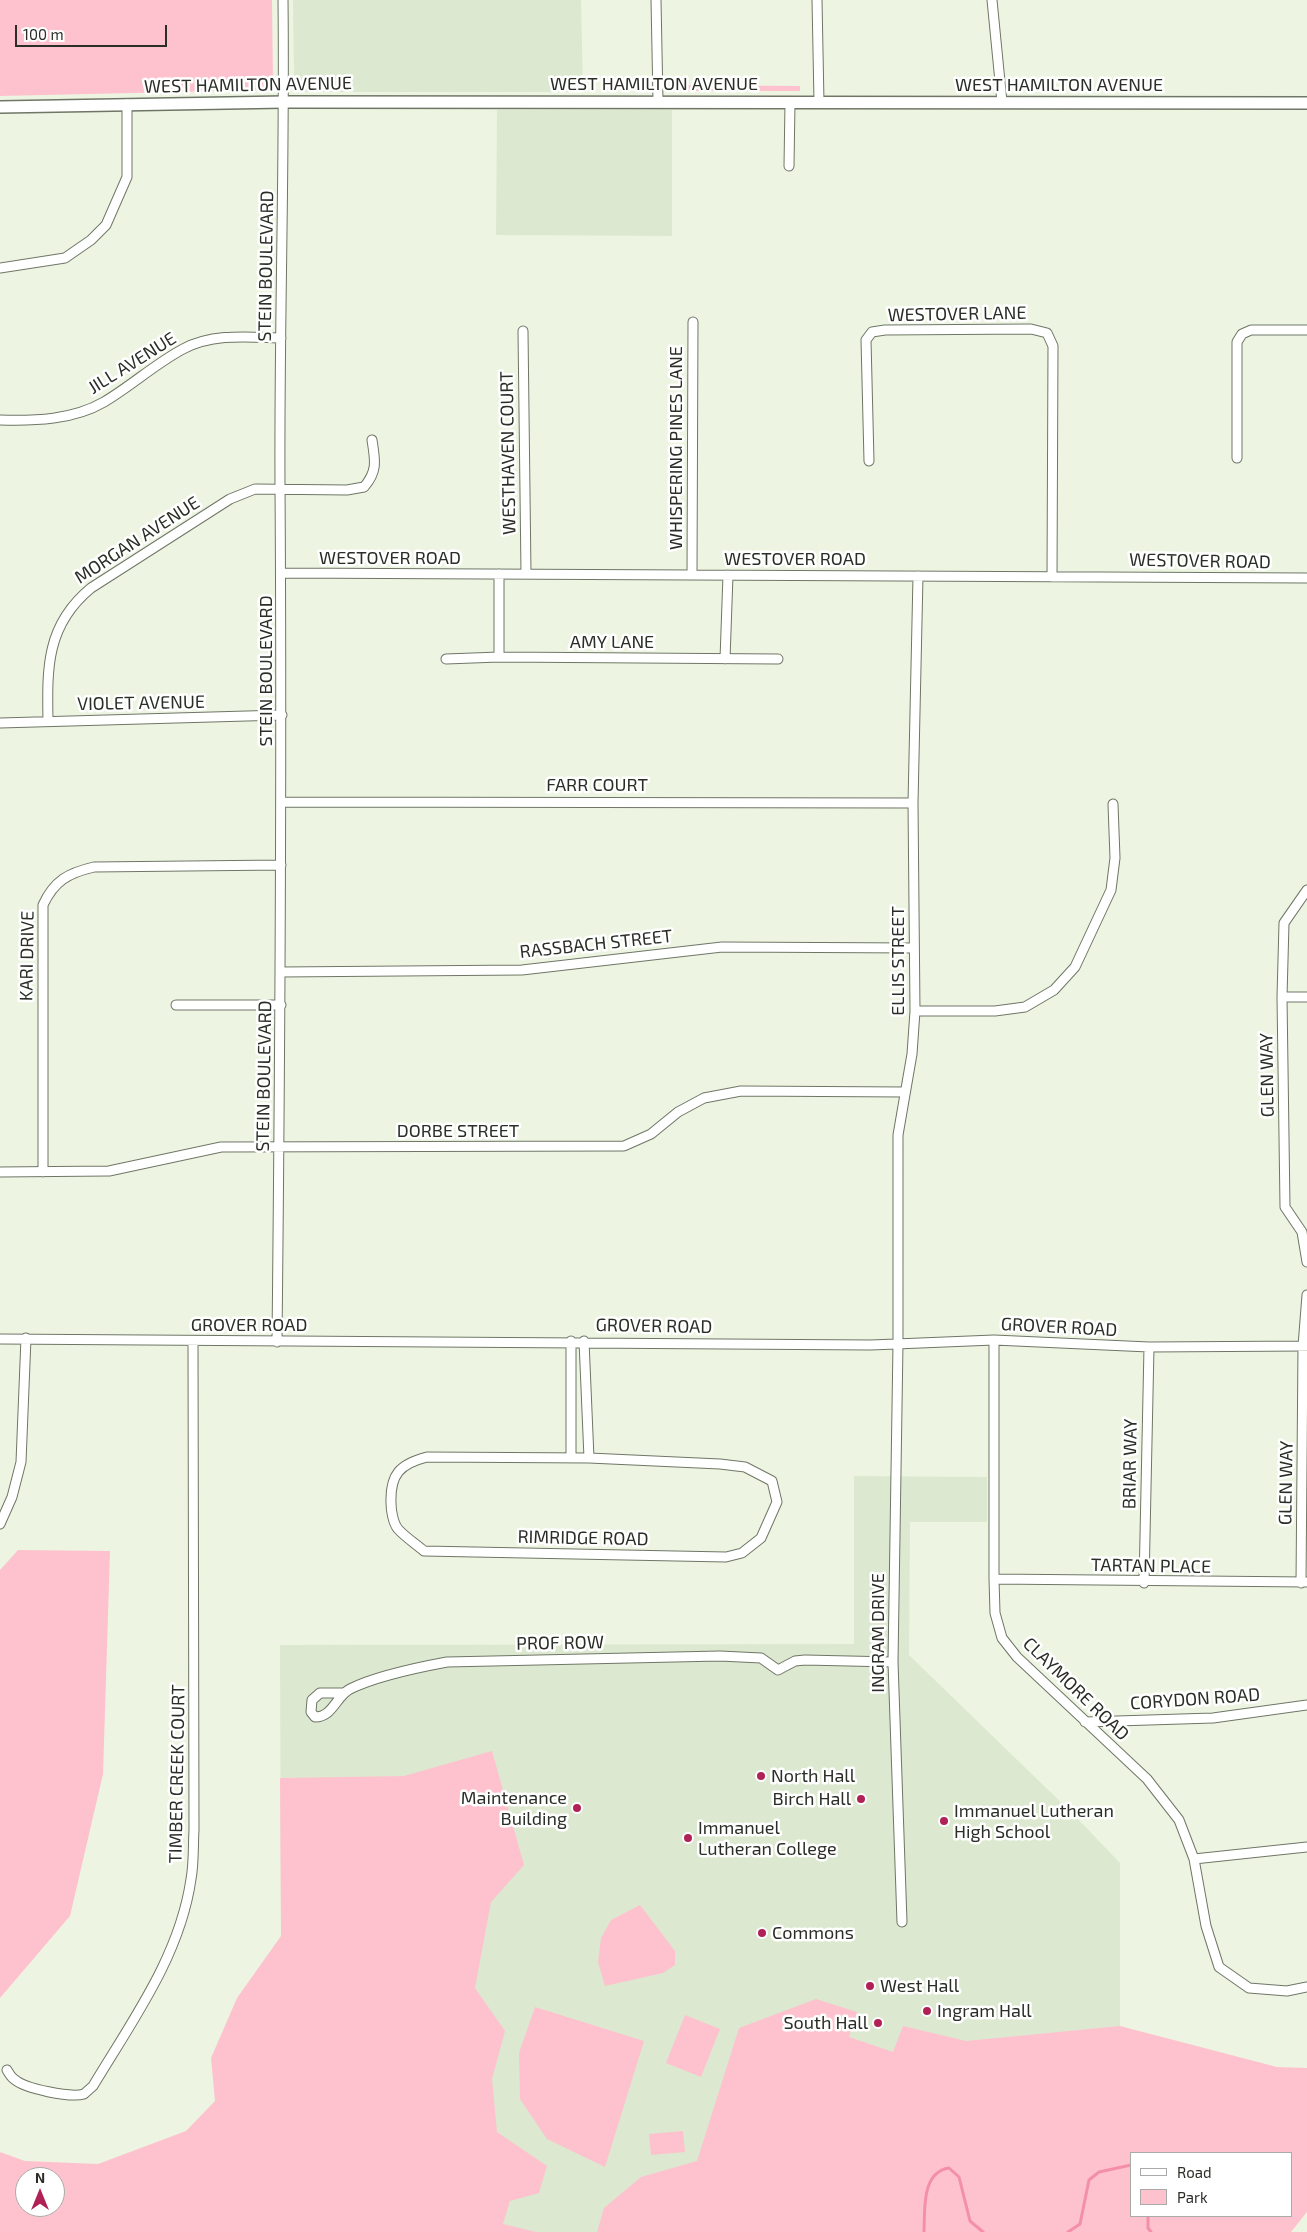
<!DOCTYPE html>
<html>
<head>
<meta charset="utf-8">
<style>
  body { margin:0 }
  #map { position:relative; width:1307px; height:2232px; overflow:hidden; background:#edf5e2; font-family:"Exo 2",sans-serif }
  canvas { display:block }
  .legend { position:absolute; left:1130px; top:2152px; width:162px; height:65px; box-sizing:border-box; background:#fff; border:1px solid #aaaba9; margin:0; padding:6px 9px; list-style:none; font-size:15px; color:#2b2e27 }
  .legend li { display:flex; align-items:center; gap:10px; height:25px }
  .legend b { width:25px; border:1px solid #aaaba9 }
  .north { position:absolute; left:15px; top:2167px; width:50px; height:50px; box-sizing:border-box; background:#fff; border:1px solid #aaaba9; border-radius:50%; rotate:0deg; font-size:14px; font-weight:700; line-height:20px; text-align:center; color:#2b2e27 }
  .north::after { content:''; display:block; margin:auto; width:18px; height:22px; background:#b02156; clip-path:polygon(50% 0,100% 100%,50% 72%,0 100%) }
  .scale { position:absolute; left:15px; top:25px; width:152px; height:22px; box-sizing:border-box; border:2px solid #2b2e27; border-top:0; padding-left:6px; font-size:15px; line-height:18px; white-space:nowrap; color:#2b2e27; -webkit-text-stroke:4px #fff; paint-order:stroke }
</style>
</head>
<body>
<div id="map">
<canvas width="1307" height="2232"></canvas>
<ul class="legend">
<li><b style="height:6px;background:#fff"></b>Road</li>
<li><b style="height:14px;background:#fec2ce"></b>Park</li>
</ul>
<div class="north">N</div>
<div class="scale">100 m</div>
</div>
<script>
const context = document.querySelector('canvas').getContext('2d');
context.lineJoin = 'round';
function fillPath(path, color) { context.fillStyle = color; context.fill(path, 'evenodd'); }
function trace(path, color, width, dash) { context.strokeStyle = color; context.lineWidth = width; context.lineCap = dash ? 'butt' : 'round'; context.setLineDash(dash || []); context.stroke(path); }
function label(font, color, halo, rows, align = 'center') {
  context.font = font + ' "Exo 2",sans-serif'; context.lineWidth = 5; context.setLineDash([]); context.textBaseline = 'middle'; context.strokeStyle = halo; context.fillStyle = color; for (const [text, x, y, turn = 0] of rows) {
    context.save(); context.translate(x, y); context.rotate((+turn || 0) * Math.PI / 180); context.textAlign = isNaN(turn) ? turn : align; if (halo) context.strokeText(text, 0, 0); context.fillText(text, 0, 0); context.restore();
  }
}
fillPath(new Path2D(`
  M293,0H581L583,92H307L298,90L295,84L294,77Z
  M497,110H672V236L496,235Z
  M854,1476L987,1477V1522H910L909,1655L1073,1814L1120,1863V2232H286L281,1937L280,1645L854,1644Z`), '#dde8d0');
fillPath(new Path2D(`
  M0,0H272L273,83L268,90L0,96Z
  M670,85L800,86V91H673L666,87Z
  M18,1550L110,1551L103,1774L70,1916L0,1998V1570Z
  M492,1751L524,1865L491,1902L475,1988L505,2031L492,2079L497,2132L547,2166L539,2193L510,2201L503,2224L536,2232H0V2152L25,2161L98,2164L186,2131L215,2101L211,2058L237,1998L281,1936L280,1778L404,1776ZM25,2177H55V2207H25Z
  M640,1905L675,1951V1965L663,1973L605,1986L598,1962L601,1938L611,1920Z
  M816,1999L857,2012L849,2037L893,2052L903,2026L966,2041L1120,2026L1277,2067L1307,2068V2212L1291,2232H597L604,2208L641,2177L697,2161L739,2028ZM1131,2153H1291V2216H1131Z
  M535,2007L644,2041L605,2167L547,2139L520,2099L519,2053Z
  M685,2015L720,2029L701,2077L666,2063Z
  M683,2131L685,2152L651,2155L649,2134Z`), '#fec2ce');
trace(new Path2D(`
  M1148,2216V2228L1151,2232
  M924,2232C925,2211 921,2172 949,2168L959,2177L970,2221L983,2232
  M1068,2232L1080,2224L1089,2180L1099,2172L1131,2165`), '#f390a8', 3);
const minor = new Path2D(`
  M656,0L658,101
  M817,0L819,102
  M992,0L1002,102
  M789,166L790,103
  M0,268L65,258L91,240L106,225L127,177V104
  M523,331L526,574
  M0,420C35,421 73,420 104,402C131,386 155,364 183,349C213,333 248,337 281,338
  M1237,458V342L1242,334L1251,330H1307
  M869,461L866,340L872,332L885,330L1031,329L1047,333L1053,346L1052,577
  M282,573L1307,578
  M692,575L693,322
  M499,657V574
  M446,659L499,657L778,659
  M725,659L728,575
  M48,721C47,668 46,625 91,588L230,499L255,489L347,490L364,487C378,471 375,460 372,440
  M0,723L282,715
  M281,802L913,803
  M1307,890L1284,923L1282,997L1285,1207L1302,1232L1307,1262
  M281,972L522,970L722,947L914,948
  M1282,997H1307
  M176,1005H281
  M915,1011H995L1025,1007L1054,990L1075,967L1111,890L1115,858L1113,804
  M0,1172L109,1171L221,1147L624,1146L651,1134L678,1112L704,1098L741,1091L905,1092
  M43,1172V905C54,881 68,873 94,867L281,865
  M0,1339L871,1345L994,1340L1149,1347L1307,1346
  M994,1340V1579L995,1613L1002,1638L1017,1657L1147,1779L1179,1820L1194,1859L1206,1926L1219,1967L1249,1988L1287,1991L1307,1987
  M571,1341V1458
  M584,1341L589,1458
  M277,1342C280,1056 282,771 280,485C279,324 285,162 283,0
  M427,1457L589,1458L720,1464L745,1467L772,1481L777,1502L761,1538L742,1553L726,1557L424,1551C416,1544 405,1537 398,1529C393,1523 391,1510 391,1503C390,1474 400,1464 427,1457Z
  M0,1524L12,1497L21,1462L26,1338
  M994,1579L1307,1582
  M1144,1583L1149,1347
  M1301,1583L1303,1346L1307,1295
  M343,1693H320L312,1700L311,1712L315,1717C333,1717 336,1696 350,1689C374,1677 420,1667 447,1662L720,1656L761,1658L778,1670L795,1661L805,1660L893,1662
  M1085,1722L1213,1718L1307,1705
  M1194,1859L1307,1847
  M902,1922L893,1662L898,1344V1135L912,1054L915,1011L913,803L918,576
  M7,2070C9,2073 11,2077 14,2079C25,2089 71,2098 84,2094L93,2086C132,2021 180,1956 191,1879C194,1863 193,1846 194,1830L193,1341`);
const tertiary = new Path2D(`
  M0,107L284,102L1307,103`);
trace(minor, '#6f7666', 11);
trace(tertiary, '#6f7666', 14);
trace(minor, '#fff', 9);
trace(tertiary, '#fff', 11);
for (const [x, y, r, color] of [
  [761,1776,5,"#b02156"],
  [861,1799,5,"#b02156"],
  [577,1808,5,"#b02156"],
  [944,1821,5,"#b02156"],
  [688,1838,5,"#b02156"],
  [762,1933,5,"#b02156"],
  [870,1986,5,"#b02156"],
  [927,2011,5,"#b02156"],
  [878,2023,5,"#b02156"]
]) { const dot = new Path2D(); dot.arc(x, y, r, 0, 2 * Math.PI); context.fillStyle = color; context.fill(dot); trace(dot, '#fff', 2); }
label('18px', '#2b2e27', '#fff', [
  ["WEST HAMILTON AVENUE",654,84],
  ["WEST HAMILTON AVENUE",248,85,-1],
  ["WEST HAMILTON AVENUE",1059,85],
  ["STEIN BOULEVARD",266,266,-89],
  ["WESTOVER LANE",957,314,-1],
  ["JILL AVENUE",132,363,-32],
  ["WHISPERING PINES LANE",676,448,-90],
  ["WESTHAVEN COURT",508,453,-91],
  ["MORGAN AVENUE",137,540,-33],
  ["WESTOVER ROAD",390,558],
  ["WESTOVER ROAD",795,559],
  ["WESTOVER ROAD",1200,561,1],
  ["AMY LANE",612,642],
  ["STEIN BOULEVARD",266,671,-90],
  ["VIOLET AVENUE",141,703,-1],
  ["FARR COURT",597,785],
  ["RASSBACH STREET",596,944,-6],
  ["KARI DRIVE",27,956,-89],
  ["ELLIS STREET",898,961,-90],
  ["GLEN WAY",1267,1075,-91],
  ["STEIN BOULEVARD",264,1076,-89],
  ["DORBE STREET",458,1131],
  ["GROVER ROAD",249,1325],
  ["GROVER ROAD",654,1326,1],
  ["GROVER ROAD",1059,1327,3],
  ["BRIAR WAY",1130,1464,-89],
  ["GLEN WAY",1286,1483,-89],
  ["RIMRIDGE ROAD",583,1538,1],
  ["TARTAN PLACE",1151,1566,1],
  ["INGRAM DRIVE",878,1633,-90],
  ["PROF ROW",560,1643,-1],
  ["CLAYMORE ROAD",1076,1689,44],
  ["CORYDON ROAD",1195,1699,-4],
  ["TIMBER CREEK COURT",177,1774,-89]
]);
label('18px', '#2b2e27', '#fff', [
  ["North Hall",771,1776],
  ["Maintenance",567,1798,"right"],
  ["Building",567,1819,"right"],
  ["Birch Hall",851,1799,"right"],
  ["Immanuel Lutheran",954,1811],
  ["High School",954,1832],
  ["Immanuel",698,1828],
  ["Lutheran College",698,1849],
  ["Commons",772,1933],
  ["West Hall",880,1986],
  ["Ingram Hall",937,2011],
  ["South Hall",868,2023,"right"]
], 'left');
</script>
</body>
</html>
